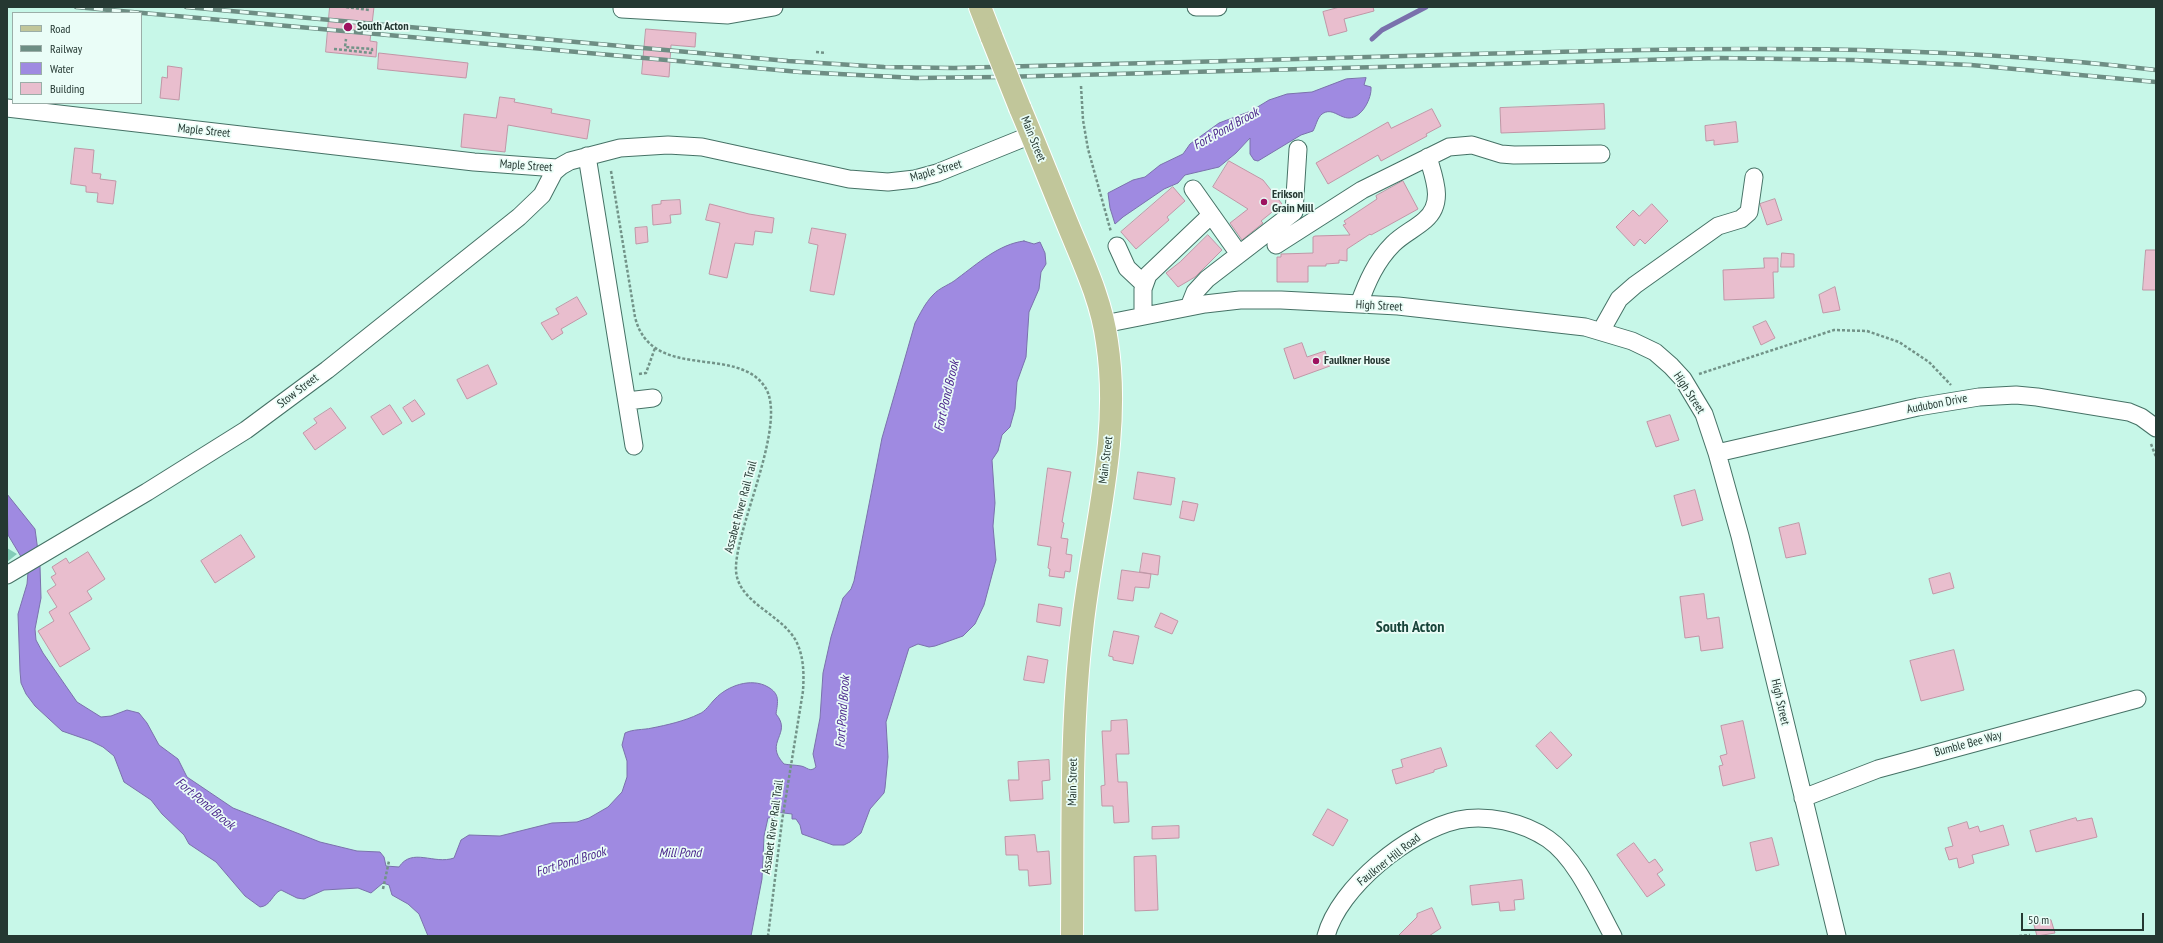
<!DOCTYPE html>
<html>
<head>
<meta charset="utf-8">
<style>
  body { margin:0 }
  #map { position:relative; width:2163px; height:943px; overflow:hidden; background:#c7f7e8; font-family:"PT Sans Narrow",sans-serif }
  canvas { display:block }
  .frame { position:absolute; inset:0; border:8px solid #253832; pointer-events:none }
  .legend { position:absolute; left:12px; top:12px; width:130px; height:92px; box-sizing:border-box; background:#eafdf7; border:1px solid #9baea8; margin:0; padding:5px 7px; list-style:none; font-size:12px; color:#253832 }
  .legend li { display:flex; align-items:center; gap:8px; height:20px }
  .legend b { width:20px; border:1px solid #9baea8 }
  .scale { position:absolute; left:2021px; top:913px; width:123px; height:18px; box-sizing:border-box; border:2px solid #253832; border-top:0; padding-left:5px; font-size:12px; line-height:14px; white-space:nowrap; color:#253832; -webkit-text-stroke:3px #eafdf7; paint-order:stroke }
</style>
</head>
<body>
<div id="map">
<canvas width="2163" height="943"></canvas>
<div class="frame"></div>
<ul class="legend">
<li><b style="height:5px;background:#c1c69a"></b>Road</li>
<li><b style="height:5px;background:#6e8e84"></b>Railway</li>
<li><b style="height:11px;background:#9f8ae1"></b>Water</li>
<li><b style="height:11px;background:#e9bece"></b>Building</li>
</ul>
<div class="scale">50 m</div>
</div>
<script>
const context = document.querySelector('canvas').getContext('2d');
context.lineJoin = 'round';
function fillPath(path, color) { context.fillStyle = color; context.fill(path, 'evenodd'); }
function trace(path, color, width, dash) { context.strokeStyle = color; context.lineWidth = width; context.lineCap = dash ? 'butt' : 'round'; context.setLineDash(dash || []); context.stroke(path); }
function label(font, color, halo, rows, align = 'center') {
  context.font = font + ' "PT Sans Narrow",sans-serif'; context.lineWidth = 3.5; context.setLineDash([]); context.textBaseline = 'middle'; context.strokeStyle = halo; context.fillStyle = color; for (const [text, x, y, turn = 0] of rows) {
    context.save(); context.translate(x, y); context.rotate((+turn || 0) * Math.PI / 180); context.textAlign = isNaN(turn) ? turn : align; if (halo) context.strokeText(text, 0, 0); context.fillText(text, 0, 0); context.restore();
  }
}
fillPath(new Path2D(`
  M7,548L17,554L7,562Z`), '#82ccb7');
const water = new Path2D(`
  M1366,78L1364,85L1371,87C1372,98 1362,118 1349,118C1339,118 1332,107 1322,114C1317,118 1316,126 1313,131L1301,135L1258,161L1254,160L1250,154V138L1236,153L1219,167L1185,175L1178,183L1164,189L1123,217L1115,224L1110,208L1108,193L1133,180L1145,177L1160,165L1183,154L1190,144L1219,123L1251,111L1269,100L1287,94L1312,92L1346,79Z
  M1024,241L1034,244L1040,242L1045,253L1046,264L1041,272L1039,289L1029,312L1026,357L1017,382L1015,409L1010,427L1002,435L998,451L992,460L995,503L993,526L996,560L984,605L975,624L963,636L935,646L929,647L918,644L909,648L886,722L888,757L885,788L884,793L870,809L861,833L850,842L844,845H833L802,834L800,825L796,819H792V814L776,812L775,817L768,818L764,836L762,879L751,936H428L419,914L408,904L392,895L389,885L383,883L371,893L358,888L324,890L304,899L297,898L281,890C272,894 271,906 260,907L245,896L216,862L189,844L184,835L162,814L151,800L124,782L114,756L103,747L91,741L62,731L35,706L26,694L21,683L20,671L18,614L27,584L28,572L23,560L8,535L7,494L35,529L40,566L41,598L35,629L36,640L43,653L77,702L101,717L111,716L127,710L139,713L147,723L159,745L178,759L187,777L233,808L320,842L357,851L380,852L384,857L386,866L399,867C412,847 434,865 454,858L461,840L469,835L500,836L552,823L577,822L589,818L608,807L622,792L627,777V761L622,745L625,733C633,729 643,730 652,728C667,725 685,721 699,714C705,712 710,704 715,699C727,686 751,677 768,687C780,694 778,701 776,714C793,734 763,742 784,764C789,765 796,765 801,766C807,767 810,773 816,767L813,754L820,718L823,673L831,637L843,598L851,589L854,581L882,438L915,323C920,314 925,303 933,295C940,287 950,285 958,278C977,264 999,244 1024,241Z`);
fillPath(water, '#9f8ae1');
trace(water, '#7a71ac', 1);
trace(new Path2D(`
  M1372,39L1382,30L1426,7`), '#7a71ac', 5);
const building = new Path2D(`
  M330,7H374L370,41L377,42L376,57L326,52Z
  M1340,7H1373L1374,11L1344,19L1347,31L1329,36L1323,12Z
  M646,29L696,33L695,47L671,45L669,77L642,74Z
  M379,53L468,63L466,78L378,69Z
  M168,66L182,68L179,100L160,98L162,77L167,78Z
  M500,97L515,99L514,102L552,109L551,113L590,120L587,139L508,125L505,152L461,147L464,114L496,118Z
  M1604,104L1605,129L1501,133L1500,108Z
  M1432,109L1441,126L1426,134L1427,136L1381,161L1378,155L1328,184L1316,163L1388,122L1391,128Z
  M1736,122L1738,142L1714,145V140L1706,141L1705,126Z
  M75,148L94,150L92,173L101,174L100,179L116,181L113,204L97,202L98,193L86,192V186L71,184Z
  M1229,161L1263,180L1282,204L1261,221L1263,223L1242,240L1230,223L1248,209L1213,187Z
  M1403,181L1418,209L1371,235L1370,234L1347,249V261L1339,260V263L1326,264V266H1308V282H1277V257H1281V254L1313,253V237L1315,236L1350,235L1343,225L1346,224L1344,221L1377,199L1376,196Z
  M1173,187L1185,201L1167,217L1169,220L1136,249L1121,232Z
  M1775,199L1782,220L1767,225L1760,204Z
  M680,200L681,214L670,215L671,223L653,225L652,205L661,204V201Z
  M710,204L749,214L774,218L772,233L755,231L753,245L735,243L727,278L709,274L720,223L706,220Z
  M1652,204L1668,221L1645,244L1640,239L1634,246L1616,227L1633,210L1639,216Z
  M647,227L648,242L636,244L635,228Z
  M812,228L846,234L834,295L810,291L818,245L809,243Z
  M1208,235L1222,250L1195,277L1178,287L1166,273L1180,262Z
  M2146,250H2156V290H2143Z
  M1782,253L1794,254V267H1781Z
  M1764,258H1778V272H1773L1774,298L1724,300L1723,270L1764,268Z
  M1835,287L1840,310L1823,313L1819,295Z
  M577,297L587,314L561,329L563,333L552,340L541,323L559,314L556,309Z
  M1766,321L1775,338L1761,345L1753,327Z
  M1302,343L1307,357L1325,351L1330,366L1294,379L1284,349Z
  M488,365L497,384L467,399L457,380Z
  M415,400L425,414L412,422L403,408Z
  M390,405L402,423L383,435L371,417Z
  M331,408L346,428L315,450L303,433L317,423L314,419Z
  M1670,415L1679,440L1656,447L1647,422Z
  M1048,468L1071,472L1062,522L1064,523L1061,538L1068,539L1066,554L1072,555L1070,572L1065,571L1064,578L1049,576L1050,569L1048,568L1051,547L1038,545Z
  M1138,472L1175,478L1171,505L1134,499Z
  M1695,490L1703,520L1682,526L1674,496Z
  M1183,501L1198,504L1194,521L1180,518Z
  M1799,523L1806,554L1786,558L1779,528Z
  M241,535L255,557L215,583L201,561Z
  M88,552L105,579L87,591L92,599L69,613L90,649L60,667L38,631L54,621L49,612L57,607L47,591L56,585L51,577L56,574L52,567L66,558L69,563Z
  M1143,553L1160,556L1158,575L1140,572Z
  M1122,570L1151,574L1149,588L1135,587L1133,601L1118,599Z
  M1950,573L1954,588L1933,594L1929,579Z
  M1704,594L1707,619L1719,617L1723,648L1701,651L1699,636L1685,638L1680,597Z
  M1039,604L1062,608L1060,626L1037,622Z
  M1161,613L1178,621L1172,634L1155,627Z
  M1114,631L1139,636L1133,664L1113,660V657L1109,656Z
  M1954,650L1964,690L1921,701L1910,661Z
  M1028,656L1048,660L1044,683L1024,680Z
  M1127,720L1129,754H1116L1118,782H1127L1129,822L1114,823L1113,806H1102L1101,786L1105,785L1102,731H1111V721Z
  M1743,721L1755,778L1723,786L1719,766L1723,765L1720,756L1727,754L1721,726Z
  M1551,732L1572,755L1557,769L1536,746Z
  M1441,748L1447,766L1434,770V772L1396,784L1392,770L1403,767L1401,760Z
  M1049,760L1050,780L1042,781L1043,799L1010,801L1008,780H1019L1018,762Z
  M1328,809L1348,820L1333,846L1313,835Z
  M2076,818L2077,821L2092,818L2097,837L2036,852L2030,831Z
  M1967,822L1969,829L1978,826L1980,832L2003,825L2009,845L1972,855L1974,863L1959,868L1957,858L1949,860L1945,848L1953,846L1948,828Z
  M1179,826V838L1152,839V827Z
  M1035,835L1037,852L1049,851L1051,884L1029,886L1028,870H1019L1018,855H1006L1005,837Z
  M1772,838L1779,865L1756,871L1750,843Z
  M1634,843L1649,863L1655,859L1663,870L1657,874L1665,885L1647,897L1617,855Z
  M1156,856L1158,910L1135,911L1134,857Z
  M1522,880L1524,899L1514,900L1515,910L1500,911L1499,902L1472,905L1470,886Z
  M1432,908L1441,928L1429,936H1398L1417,917V914Z
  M2051,920L2055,933L2037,936L2034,925Z`);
fillPath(building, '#e9bece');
trace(building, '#c096a6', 1);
const minor = new Path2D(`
  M1196,7H1218
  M622,9L728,15L774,7
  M7,108L474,162L557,168
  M587,156L634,446
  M1193,189L1239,254
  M1276,245L1362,190L1449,147L1472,145L1501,154L1514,155L1601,154
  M1117,246L1127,268L1144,284
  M1359,304C1367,282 1376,261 1393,244C1403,234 1415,229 1425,220C1445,203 1434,178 1428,157
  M1189,307L1195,292L1207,279L1294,212L1298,149
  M1143,316V289L1148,275L1211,215
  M1104,324L1205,304L1240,300H1281L1398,306L1585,327L1632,341L1655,352L1671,366L1683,379L1704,414L1717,453L1740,536L1837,936
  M1601,331L1619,299L1635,285L1718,226L1741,219L1749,212L1754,177
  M627,401L653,398
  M1717,453L1918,407L1979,397L2016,395L2037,397L2129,412L2141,417L2156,428
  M7,575L147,492L246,430L327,370L519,217L542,195L554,172L561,166L570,161L620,148L668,145L702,147L849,179L888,182L915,179L937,173L1031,135
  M1803,798L1878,769L2137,699
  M1326,936C1339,887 1409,831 1458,820C1487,814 1523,822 1548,839C1577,859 1596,905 1613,936`);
const major = new Path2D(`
  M980,7L992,38
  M1020,108C1037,148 1053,189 1070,230C1085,266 1102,303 1107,342C1122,439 1092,535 1082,630C1070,731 1073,834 1072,936`);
trace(minor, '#467266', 19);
trace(major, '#fff', 24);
trace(new Path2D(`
  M346,7L369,10
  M334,49L372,53V49L345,47L346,39
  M816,52L826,53
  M1081,86L1083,120L1088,149L1111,232
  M611,171L635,317C651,383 737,344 765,387C788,422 738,522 736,566C734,603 783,613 797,643C804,658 804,675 803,691L782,821L768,936
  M639,374L646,373L655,348
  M1699,374L1834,330L1867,331L1899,342L1929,362L1951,385
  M2151,444L2156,457
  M383,889L389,861
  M2019,936L2030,935`), '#729388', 2.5, [3, 2]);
trace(minor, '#fff', 17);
trace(major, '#c1c69a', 22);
const rail = new Path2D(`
  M76,7L800,72L916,78L1001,77L1718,58L1854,60L1971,65L2156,82
  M186,7L788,61L884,67L954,68C1127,64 1301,59 1474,54C1701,47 1929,43 2156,70`);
trace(rail, '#6e8e84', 4.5);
trace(rail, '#eafdf7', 3, [9]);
const majorBridge = new Path2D(`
  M992,38L1020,108`);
trace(majorBridge, '#fff', 24, []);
trace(majorBridge, '#c1c69a', 22);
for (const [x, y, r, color] of [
  [348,27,5,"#9d125f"],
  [1264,202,4,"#9d125f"],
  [1316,361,4,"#9d125f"]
]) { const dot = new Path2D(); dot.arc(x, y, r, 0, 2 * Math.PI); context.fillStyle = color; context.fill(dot); trace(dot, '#eafdf7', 1.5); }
label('bold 12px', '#253832', '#eafdf7', [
  ["South Acton",357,27],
  ["Erikson",1272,195],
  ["Grain Mill",1272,209],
  ["Faulkner House",1324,361]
], 'left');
label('12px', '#253832', '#eafdf7', [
  ["Maple Street",204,131,6],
  ["Main Street",1033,139,68],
  ["Maple Street",526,166,4],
  ["Maple Street",936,171,-16],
  ["High Street",1379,306,3],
  ["Stow Street",298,391,-37],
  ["High Street",1689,393,57],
  ["Audubon Drive",1937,404,-11],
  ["Main Street",1106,460,-83],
  ["Assabet River Rail Trail",741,507,-75],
  ["High Street",1780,702,77],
  ["Bumble Bee Way",1968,744,-15],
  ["Main Street",1073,782,-89],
  ["Assabet River Rail Trail",773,827,-82],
  ["Faulkner Hill Road",1389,860,-38]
]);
label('italic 13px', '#4b268c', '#eafdf7', [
  ["Fort Pond Brook",1226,129,-29],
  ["Fort Pond Brook",947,396,-77],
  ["Fort Pond Brook",843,712,-86],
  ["Fort Pond Brook",205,804,40],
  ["Mill Pond",680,853],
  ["Fort Pond Brook",571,862,-17]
]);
label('bold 16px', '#18453a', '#eafdf7', [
  ["South Acton",1410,627]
]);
</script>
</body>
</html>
